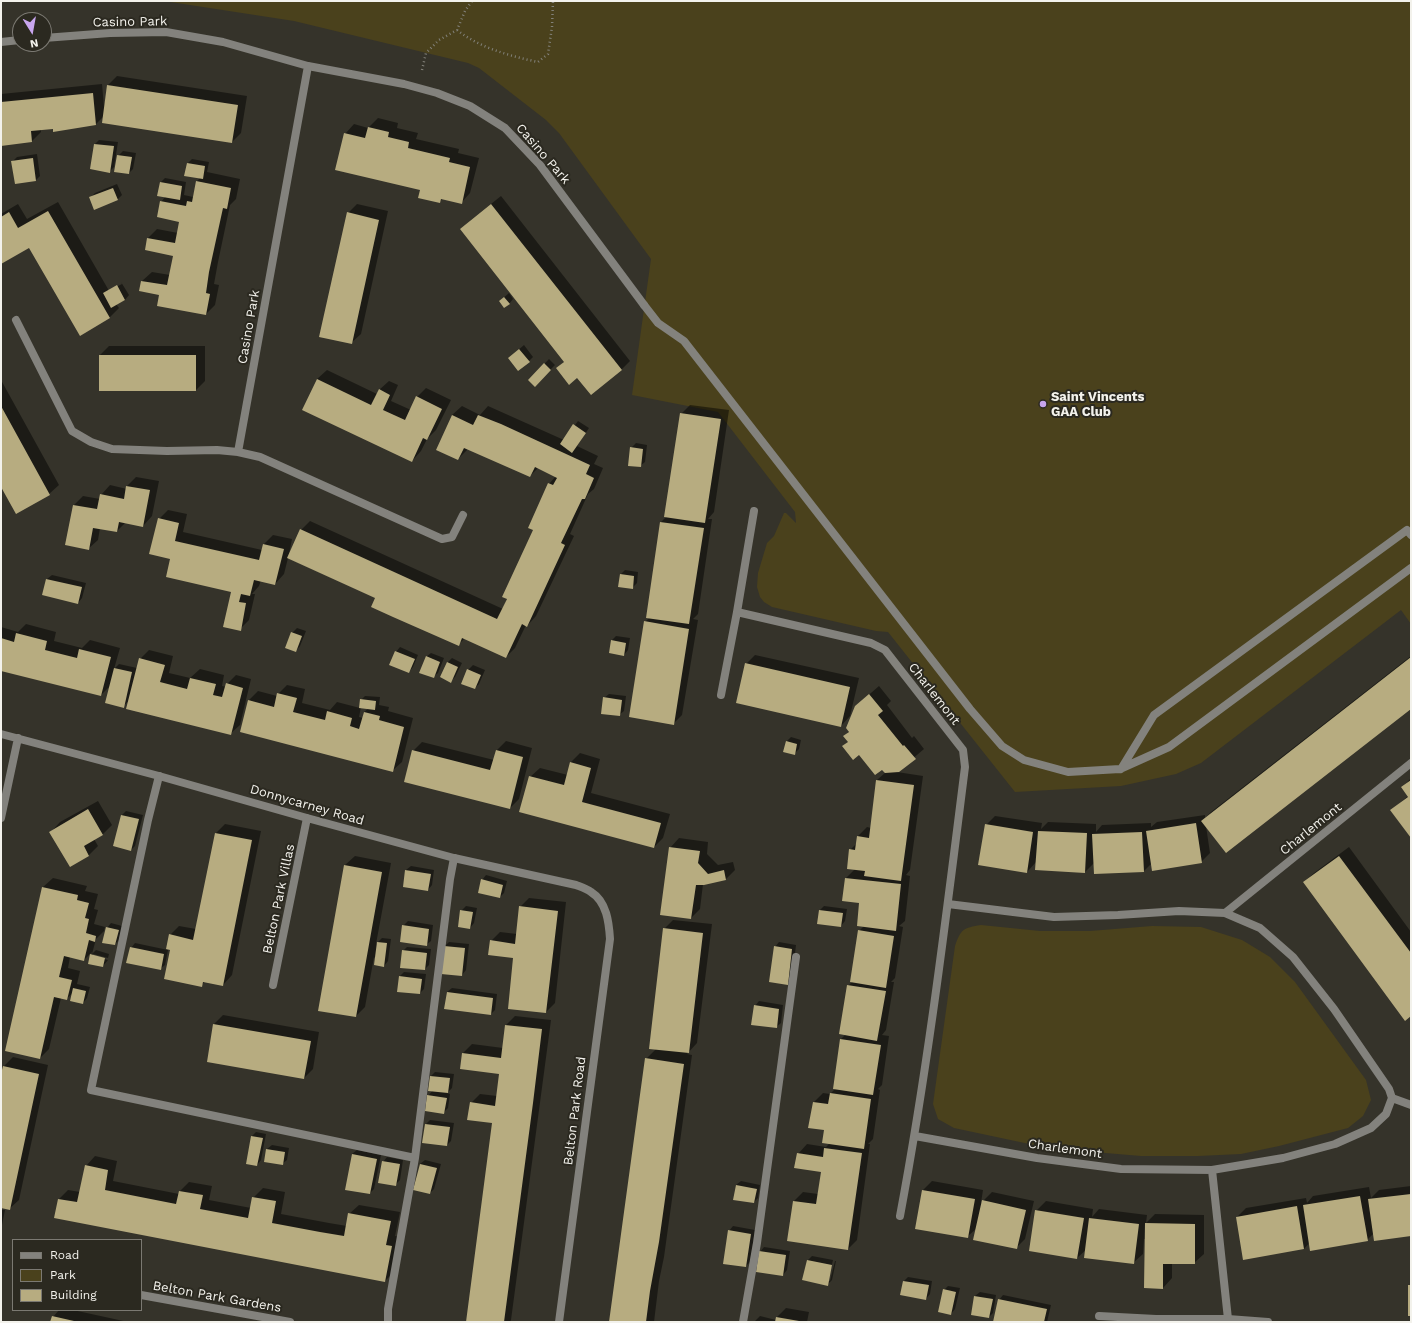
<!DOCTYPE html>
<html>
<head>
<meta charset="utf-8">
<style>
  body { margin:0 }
  #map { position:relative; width:1412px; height:1323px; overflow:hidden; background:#35332a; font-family:"Work Sans",sans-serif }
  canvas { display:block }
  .frame { position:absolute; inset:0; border:2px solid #f3f2ec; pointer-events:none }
  .legend { position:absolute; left:12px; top:1239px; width:130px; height:72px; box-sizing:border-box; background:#2b2920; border:1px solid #7b7972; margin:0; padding:5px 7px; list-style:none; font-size:12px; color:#f3f2ec }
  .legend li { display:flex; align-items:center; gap:8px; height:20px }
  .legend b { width:20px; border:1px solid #7b7972 }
  .north { position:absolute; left:12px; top:12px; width:40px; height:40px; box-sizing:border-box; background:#2b2920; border:1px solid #7b7972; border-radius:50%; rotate:169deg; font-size:11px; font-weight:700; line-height:16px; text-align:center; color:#f3f2ec }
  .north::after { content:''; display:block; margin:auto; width:14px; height:18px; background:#c8a5ee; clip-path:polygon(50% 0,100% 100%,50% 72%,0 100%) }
</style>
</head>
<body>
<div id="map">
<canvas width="1412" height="1323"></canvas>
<div class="frame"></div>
<ul class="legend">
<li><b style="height:5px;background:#83827d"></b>Road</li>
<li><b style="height:11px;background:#4a411c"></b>Park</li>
<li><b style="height:11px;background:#b7ac80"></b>Building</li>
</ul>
<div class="north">N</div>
</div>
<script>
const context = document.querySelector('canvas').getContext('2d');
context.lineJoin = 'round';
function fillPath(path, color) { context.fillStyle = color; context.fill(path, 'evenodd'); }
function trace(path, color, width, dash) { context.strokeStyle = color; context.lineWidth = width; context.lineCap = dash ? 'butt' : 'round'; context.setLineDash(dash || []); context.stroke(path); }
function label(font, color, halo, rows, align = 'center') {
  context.font = font + ' "Work Sans",sans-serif'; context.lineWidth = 4; context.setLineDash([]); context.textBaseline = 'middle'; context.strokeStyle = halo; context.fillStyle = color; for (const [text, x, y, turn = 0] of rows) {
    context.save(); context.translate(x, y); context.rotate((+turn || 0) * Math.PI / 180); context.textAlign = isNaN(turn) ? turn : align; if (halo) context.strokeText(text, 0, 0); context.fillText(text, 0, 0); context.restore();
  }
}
fillPath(new Path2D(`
  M164,1H1411V624L1401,610L1201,763L1176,774L1121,786L1015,792L888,632L876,631L772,607L764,602L760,597L757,587L758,573L767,543L774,536L784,513H786L796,523L795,512L718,412L632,395L651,259L559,133L546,120L479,68L468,63L294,21Z
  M981,925L1040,931H1090L1152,926L1201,927L1242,940L1270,957L1295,982L1366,1080L1371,1100L1363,1116L1348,1128L1279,1146L1241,1154L1198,1156H1141L1082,1151L1034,1145L954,1128L938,1119L933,1104L955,946C961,929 963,928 981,925Z`), '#4a411c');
fillPath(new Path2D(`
  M117,76L247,96L241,133L232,142L104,116L96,124L41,129V132L32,141L1,145V94L102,84L104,107L108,85Z
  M378,118L398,123L397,128L418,133L416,139L459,149L458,153L479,158L470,193L461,203L443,198L439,202L345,134L354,124L368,128Z
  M99,140L118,142L114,167L110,171L91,168L95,144Z
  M123,151L136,153L133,169L129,173L118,156Z
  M37,154L40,176L36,180L13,161L17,157Z
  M192,159L209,162L207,172L240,179L236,199L230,205L218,262L214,284L219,285L215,305L206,314L160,294L140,291L142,281L152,272L170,275L174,255L146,249L148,238L157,229L178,233L181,221L161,202L165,197L161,182L165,178L186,182L184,195L193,197L197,181L200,178L188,163Z
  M117,184L122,195L118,199L90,198L95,193Z
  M501,196L630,361L621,370L578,377L558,368L565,361L462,229L471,220Z
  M58,202L108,289V291L122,284L121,282L129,295L125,300L116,304L119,308L109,318L30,246L1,263V214L18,204L27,219Z
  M357,204L388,211L361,334L351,343L348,213Z
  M509,293L513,299L509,304L500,301Z
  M524,345L533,357L529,361L509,358Z
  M109,346H205V381L196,390L100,355Z
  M549,359L555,365L535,385L529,380Z
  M327,370L377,394L379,390L389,381L398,385L391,401L411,410L417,397L426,388L451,400L436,430L427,439L421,451L412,461L317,379Z
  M1,380L59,485L49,494L16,512L1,485Z
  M690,405L729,410L714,512L708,519H712L698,614L693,619L698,620L682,715L673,724L645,622L650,617H647L661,522L667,516L681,414Z
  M462,406L480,415L488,406L564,440L578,421L589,428L577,446L598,456L594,464L603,468L594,489L588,494L570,534L574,536L536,616L527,626L526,625L515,648L506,657L465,638L458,645L376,598L288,558L284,574L275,584L261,580L259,586L252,594H255L249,620L240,629L232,591L172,558L159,519L168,510L187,514L183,532L262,550L264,544L273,535L292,539L289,554L301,530L310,521L503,609L534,529L549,484L556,476L538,468L530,476L468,449L458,459L452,415Z
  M636,443L647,445L645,462L640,466L631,448Z
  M136,477L159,481L152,516L143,526L126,522L117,531L100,528L98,540L88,549L66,545L74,505L83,496L100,499L101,495L110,485L127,489V486Z
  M625,570L638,572L637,583L632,588L621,574Z
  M52,575L86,583L82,598L78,603L44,594L47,579Z
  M26,624L56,632L54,641L82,648L90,640L120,648L114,669L119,664L137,668L140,659L149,650L173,656L169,673L190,678L200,669L224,675L222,686L226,687L227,684L236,675L251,679L240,725L230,734L129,701L123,706L110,686L101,695L1,670V627L18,632Z
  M297,628L306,631L300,646L296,651L292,633Z
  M616,636L630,638L628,650L624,655L611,641Z
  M400,647L418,655L413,667L409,672L396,652Z
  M431,653L444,658L438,673L433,677L426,657Z
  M755,655L859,678L850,716L841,726L746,664Z
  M1411,656V708L1206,826L1210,853L1201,862L1152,863L1144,871L1094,863L1085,872L1037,861L1027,872L986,825L995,816L1042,823L1041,829L1048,822L1096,824V832L1102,825L1151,823V827L1157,822L1205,815V818L1211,812Z
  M452,658L462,663L455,677L451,681L441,677L448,662Z
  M473,665L485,670L479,684L475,688L468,670Z
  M287,685L305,689L302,703L330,710L337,702L360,708L361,700L365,696L380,697L379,705L389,707L388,711L413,718L402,762L392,771L249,700L258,691L277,696L278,694ZM361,707L369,708L364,712L363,718L359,717Z
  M879,686L891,701L887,705L912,738L914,736L924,749L897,772L923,776L910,870L906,875L910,876L905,921L899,926L903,927L895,978L891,982H894L886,1030L882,1035L889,1036L882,1085L878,1089L880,1090L873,1139L868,1144H870L857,1240L848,1249L789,1240L794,1201L803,1192L818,1194L822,1171L798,1154L807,1144L826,1147L830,1143L814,1102L823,1093L830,1094L835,1089L841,1039L846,1034L848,986L852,982L859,931L864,926L861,902L843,900L846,878L855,869L850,850L857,843L858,836L867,827L871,828L877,780L886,772L849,741L845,736L849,731L856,706Z
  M609,694L626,696L624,711L619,715L604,698Z
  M791,737L801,740L799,749L795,753L787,741Z
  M506,741L532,748L519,799L510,808L413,751L422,742L494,760L497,750Z
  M580,753L600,759L591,793L670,814L663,838L654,847L530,777L540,768L568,775L571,762Z
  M1411,778V837L1392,810L1408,796L1402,788Z
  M98,801L112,825L103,834L94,839L98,846L89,855L70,865L51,832L60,822Z
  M126,811L143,815L135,846L131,850L122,815Z
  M225,824L261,831L232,975L223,985L206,981L201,985L172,949L170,935L179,926L196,929L216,833Z
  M679,838L708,842L707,854L718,865L733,862L735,870L726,879L703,884L700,909L691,918L670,848Z
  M1349,847L1411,932V1015L1304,882L1314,873Z
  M355,856L391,863L376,944L382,938L391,939L388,961L384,966L374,957L365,1007L356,1016L345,865Z
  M411,866L434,870L432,885L428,890L404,886L406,870Z
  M486,875L507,881L504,893L500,897L482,880Z
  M53,878L87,886L85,891L98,894L94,909L98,910L94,924L105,927L104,931L96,939L92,954L96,950L109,954L108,958L93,954V956L108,960L103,966L89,963L92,952L84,960L70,957L68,968L80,971L77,984L90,987L87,998L83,1003L73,993L66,999L61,998L49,1049L40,1058L6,1050L43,887Z
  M529,898L566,902L555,1003L546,1012L514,957L491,941L500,932L517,934L520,907Z
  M466,906L477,908L474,923L470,928L461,911Z
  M824,906L847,909L845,921L841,926L818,923L820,910Z
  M673,920L712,924L697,1043L687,1054L692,1055L664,1257L659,1281L654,1322H610L646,1059L656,1049L664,929Z
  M408,921L433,925L431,941L426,945L403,926Z
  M111,923L122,926L119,940L115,944L107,928Z
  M449,942L469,944L466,970L462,975L445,946Z
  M779,942L796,945L792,979L787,983L775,947Z
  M135,943L168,950L165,965L160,969L131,948Z
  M407,947L431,949L429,965L425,969L403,951Z
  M404,972L426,974L424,989L420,993L398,991L400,976Z
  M452,988L497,994L495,1010L491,1014L447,992Z
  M759,1001L783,1005L781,1023L776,1027L755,1006Z
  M223,1015L319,1032L313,1069L304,1078L214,1024Z
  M515,1016L551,1020L511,1320L510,1322H467L493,1122L471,1103L480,1094L497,1096L500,1073L463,1053L472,1044L503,1048L506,1025Z
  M13,1057L48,1065L19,1200L9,1209L1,1207V1078L4,1066Z
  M435,1072L454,1074L452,1088L447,1093L450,1094L448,1108L444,1112L428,1096L433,1090L431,1076Z
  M430,1120L454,1123L451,1141L447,1145L426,1124Z
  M256,1132L266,1134L261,1160L257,1165L247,1163L252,1136Z
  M272,1145L289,1148L287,1160L282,1164L265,1161L267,1149Z
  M357,1150L381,1155L374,1189L370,1193L352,1154Z
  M95,1156L117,1161L113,1181L179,1194L180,1191L189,1182L212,1186L209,1200L251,1208L253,1198L263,1188L285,1192L281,1214L329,1223L347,1226L349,1214L359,1205L400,1212L395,1236L401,1237L394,1272L385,1281L56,1217L59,1199L68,1190L80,1192L86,1166Z
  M387,1157L403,1160L400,1180L395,1185L383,1162Z
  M425,1160L441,1164L434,1189L430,1193L420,1164Z
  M741,1181L760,1185L758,1198L754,1202L736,1185Z
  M932,1181L983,1190L981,1203L992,1192L1034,1201L1025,1239L1016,1248L977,1228L967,1237L923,1190Z
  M1411,1186V1235L1374,1233L1367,1240L1310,1242L1304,1249L1237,1217L1246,1208L1306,1198L1307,1203L1313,1196L1369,1187L1371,1198L1379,1190Z
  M1046,1201L1093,1209L1092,1217L1099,1209L1147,1215L1146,1223L1155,1214L1204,1215V1254L1194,1263H1172V1278L1163,1288L1146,1239H1144L1143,1254L1133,1263L1087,1249L1077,1258L1036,1211Z
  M1,1210H5L1,1230Z
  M733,1226L755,1230L750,1262L746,1266L729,1231Z
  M764,1247L790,1251L787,1270L783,1275L760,1252Z
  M812,1256L833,1260L828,1281H830L835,1261H836L832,1280L827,1285L804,1280L808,1260Z
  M908,1277L932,1281L930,1294L926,1299L904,1281Z
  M948,1286L960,1288L955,1309L951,1314L944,1290Z
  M980,1292L996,1295L993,1313L989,1317L972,1314L975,1296Z
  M1003,1295L1051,1305L1047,1322H994L999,1300Z
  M786,1308L809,1312L807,1322H754L760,1316L776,1320L777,1317Z
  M59,1310H73L128,1322H52L53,1317Z`), '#0007');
fillPath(new Path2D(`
  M107,85L238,105L232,143L102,123Z
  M93,93L96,125L53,132V129L31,131L32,142L1,146V102Z
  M368,127L389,132L388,137L409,142L408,148L450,158L449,162L470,167L462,204L441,199L440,203L418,198L420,190L335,170L344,133L365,138Z
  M94,144L114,146L110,173L90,169Z
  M117,155L132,157L129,174L114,172Z
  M33,158L36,181L15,184L11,161Z
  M187,163L205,166L203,179L184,176Z
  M196,181L231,188L227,209L223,208L209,272L206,293L210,294L206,315L157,306L159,295L139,291L141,281L167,285L173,256L145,250L147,238L175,243L179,222L157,217L160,201L186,206L187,201L192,202Z
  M160,182L182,186L180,200L157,196Z
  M113,188L118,200L94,210L89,197Z
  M491,204L622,370L591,395L577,378L569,385L556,368L564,362L460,229Z
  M48,211L110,318L80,336L29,248L1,264V217L9,212L18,228Z
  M347,212L379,220L352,344L319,337Z
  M117,285L125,300L111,308L103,293Z
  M504,297L510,304L504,308L499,301Z
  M519,349L530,362L518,371L508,358Z
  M99,355H196V391H99Z
  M544,363L551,370L535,387L528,380Z
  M317,379L371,405L379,389L390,395L383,410L405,420L416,396L442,409L427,440L423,438L412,462L302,410Z
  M1,406L50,495L16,514L1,487Z
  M680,413L721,419L705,523L664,517Z
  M452,415L473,425L478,415L501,424L590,465L586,474L594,478L585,499H582L561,543L565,545L527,627L522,624L506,658L462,638L459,646L393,617L371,607L375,598L287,558L300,529L497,619L507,599L502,597L533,530L528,528L548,483L553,485L557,478L535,467L530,477L464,448L458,460L436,450Z
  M573,424L586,433L572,453L560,444Z
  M630,447L643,449L641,467L628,466Z
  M126,486L150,490L143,527L119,522L117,532L93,528L89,550L65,545L73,505L97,509L100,494L124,499Z
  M158,518L179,523L175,541L259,560L263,544L284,549L275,585L254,580L250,596L241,594L239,602L246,603L241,631L223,627L231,592L166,577L170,559L149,554Z
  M660,522L704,528L689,624L646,618Z
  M620,574L634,576L633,589L618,587Z
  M46,579L82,587L78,604L42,595Z
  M644,621L689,629L674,725L629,717Z
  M291,632L302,636L296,652L285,648Z
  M16,633L47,641L45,650L77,658L79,649L111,657L101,696L1,671V638L14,642Z
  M611,640L626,643L624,656L609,653Z
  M395,651L415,659L409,673L389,665Z
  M426,656L440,662L434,678L419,673Z
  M1411,657V709L1226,853L1201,821Z
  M139,658L165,665L160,682L187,689L190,678L216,684L213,695L222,697L226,683L243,688L231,735L126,709Z
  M447,662L458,667L451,683L440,677Z
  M745,663L850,687L841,727L736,703Z
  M114,668L132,672L124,708L105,703Z
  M467,669L481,675L475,689L461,684Z
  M277,693L297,698L293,712L325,720L327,711L352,718L350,726L359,729L364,712L380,716L379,720L404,727L393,772L240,732L248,700L274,707Z
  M869,694L883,711L878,715L903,746L904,745L916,759L899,772L885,773L882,770L875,775L859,755L853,760L842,746L848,742L843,736L849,732L846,728L855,706Z
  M603,697L622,700L620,716L601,714Z
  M360,699L376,701L375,710L359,708Z
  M786,741L797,744L795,755L783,752Z
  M412,750L490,770L496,750L523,757L510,809L404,782Z
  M570,762L591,768L582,802L661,823L654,848L519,812L529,776L564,785Z
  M876,780L914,785L901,881L864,876L865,871L847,869L849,849L855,850L857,836L869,838Z
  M1411,780V838L1390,810L1408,797L1401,787Z
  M88,809L103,835L84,846L89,856L70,867L49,832Z
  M121,815L139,819L131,851L113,846Z
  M1196,823L1202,863L1152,871L1146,831Z
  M985,824L1033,832L1027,873L978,865Z
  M1038,831L1087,833L1085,873L1035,870Z
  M1142,832L1144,872L1094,874L1092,834Z
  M215,833L252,840L223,986L203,982L202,987L164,979L170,950L166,949L169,934L193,940Z
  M669,847L700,851L698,863L708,874L724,870L726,880L704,885H696L691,919L660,915Z
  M1339,856L1411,953V1016L1405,1021L1303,882Z
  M344,865L382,872L356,1017L318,1011Z
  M405,870L431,874L428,891L403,887Z
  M845,878L901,884L896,931L857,926L859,903L842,901Z
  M481,879L503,885L500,898L478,893Z
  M42,887L78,895L77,900L89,903L85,918L89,919L86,933L96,936L95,942L89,940L84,961L64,956L59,977L72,980L67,1000L54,997L40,1059L5,1051Z
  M519,906L558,911L546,1013L508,1009L513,958L488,955L490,940L515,944Z
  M460,910L473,912L470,929L458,927Z
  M819,910L843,913L841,927L817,924Z
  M402,925L429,929L427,946L400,942Z
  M106,927L119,930L115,945L102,943Z
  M663,928L703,933L689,1053L649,1049Z
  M858,930L894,936L886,988L850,982Z
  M377,942L387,943L384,967L374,965Z
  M444,946L465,948L462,976L441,974Z
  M774,946L792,949L788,985L769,982Z
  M130,947L164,954L161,970L126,963Z
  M402,950L427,953L425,970L400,968Z
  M90,954L105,958L103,967L88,964Z
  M399,976L422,979L420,994L397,992Z
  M847,985L886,991L877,1041L839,1034Z
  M73,988L86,991L83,1004L70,1001Z
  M447,992L493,998L491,1015L444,1009Z
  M754,1005L779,1009L777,1028L751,1025Z
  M213,1024L311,1041L304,1079L207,1062Z
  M505,1025L542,1029L533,1103L504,1322H466L492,1123L467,1120L470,1102L495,1106L499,1074L460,1069L462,1053L501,1058Z
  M840,1039L881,1045L873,1095L833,1089Z
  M645,1058L684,1064L659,1242L650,1291L646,1322H609Z
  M3,1066L39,1074L10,1210L1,1208V1074Z
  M430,1076L450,1078L448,1093L428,1091Z
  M830,1093L871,1099L864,1149L822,1143L824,1130L808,1128L813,1102L828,1104Z
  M427,1095L447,1098L444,1114L425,1111Z
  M425,1124L450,1127L447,1146L422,1143Z
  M251,1136L263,1138L257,1166L246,1164Z
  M824,1148L862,1153L848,1250L787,1241L793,1201L816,1204L821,1172L794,1168L797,1153L823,1157Z
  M266,1149L285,1152L283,1165L264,1162Z
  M352,1154L377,1159L370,1194L345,1190Z
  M382,1161L400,1164L396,1186L378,1183Z
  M420,1164L437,1168L430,1194L413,1190Z
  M85,1165L108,1170L105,1190L176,1204L179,1191L203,1195L200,1209L248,1218L252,1197L276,1201L272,1223L320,1232L344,1236L348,1213L391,1221L386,1245L392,1246L385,1282L54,1218L58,1199L77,1202Z
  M736,1185L757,1189L754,1203L733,1200Z
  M922,1190L975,1199L968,1238L915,1229Z
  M1411,1194V1236L1374,1241L1368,1199Z
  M1360,1196L1368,1241L1310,1251L1303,1205Z
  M982,1200L1026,1210L1017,1249L973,1240Z
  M1297,1206L1304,1249L1243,1260L1236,1217Z
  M1035,1210L1084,1218L1077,1259L1029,1251Z
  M1089,1218L1139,1224L1134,1264L1084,1258Z
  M1145,1223L1195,1224V1264H1163V1289L1144,1288Z
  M728,1230L751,1234L746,1267L723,1264Z
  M759,1251L786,1255L783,1276L756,1272Z
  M807,1260L832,1265L828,1286L802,1280Z
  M903,1281L929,1285L926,1300L900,1295Z
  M1408,1285H1411V1316H1408Z
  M943,1289L956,1292L951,1315L938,1312Z
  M974,1296L993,1299L989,1318L971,1315Z
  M998,1299L1047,1309L1044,1322H993Z
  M52,1316L74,1321V1322H50Z
  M776,1317L799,1321V1322H775Z`), '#b7ac80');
trace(new Path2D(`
  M457,30C480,48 510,56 538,62L548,54L552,27L553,1
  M422,70L426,53L439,40L457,30L465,11L472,1`), '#828179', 2.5, [1, 3]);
trace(new Path2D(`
  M644,305L658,323L684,341L970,709L1002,746L1024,760L1068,772L1120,769L1169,747L1411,568
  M1121,769L1154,715L1407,530L1411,535
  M159,776L148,820L91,1090L415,1158
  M388,1322V1309L415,1158L450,879L454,858
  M743,1322L757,1243L796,957`), '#83827d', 8);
trace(new Path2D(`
  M44,38L110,33L166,32L223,42L308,66L404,84L437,93L470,106L505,128L540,165L644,305
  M1,42L20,40
  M308,66L238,452L260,457L442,539L452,537L463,515
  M16,320L72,431L91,442L112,449L167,451L217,450L238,452
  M737,612L871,643L885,650L963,750L965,767C946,917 928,1067 900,1216
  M721,695L737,612L754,511
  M1,734L159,776L307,818L454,858L576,885C581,887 587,889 591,892C607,902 609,923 610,939L559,1322
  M1,818L18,738
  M1225,913L1411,763
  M273,985L307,818
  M1392,1098L1411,1105
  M915,1136L1037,1158L1121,1169L1212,1170L1283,1158L1335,1144L1371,1128L1386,1114L1392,1098L1389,1089L1334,1009L1293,957L1260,928L1225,913L1179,911L1118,915L1054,917L948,904
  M1212,1170L1228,1319
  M141,1295L290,1322
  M1099,1316L1156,1319H1228L1268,1322`), '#83827d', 8);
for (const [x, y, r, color] of [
  [1043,404,4,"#c8a5ee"]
]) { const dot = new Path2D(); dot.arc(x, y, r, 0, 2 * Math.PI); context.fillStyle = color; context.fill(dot); trace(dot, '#2b2920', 1.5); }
label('13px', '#f3f2ec', '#2b2920', [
  ["Casino Park",130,22,-1],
  ["Casino Park",543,154,49],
  ["Casino Park",249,327,-80],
  ["Charlemont",934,694,52],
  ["Donnycarney Road",307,805,16],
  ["Charlemont",1311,829,-39],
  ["Belton Park Villas",279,899,-78],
  ["Belton Park Road",575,1111,-83],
  ["Charlemont",1065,1149,8],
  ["Belton Park Gardens",217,1297,10]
]);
label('bold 13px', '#f3f2ec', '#2b2920', [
  ["Saint Vincents",1051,397],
  ["GAA Club",1051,412]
], 'left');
</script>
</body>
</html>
